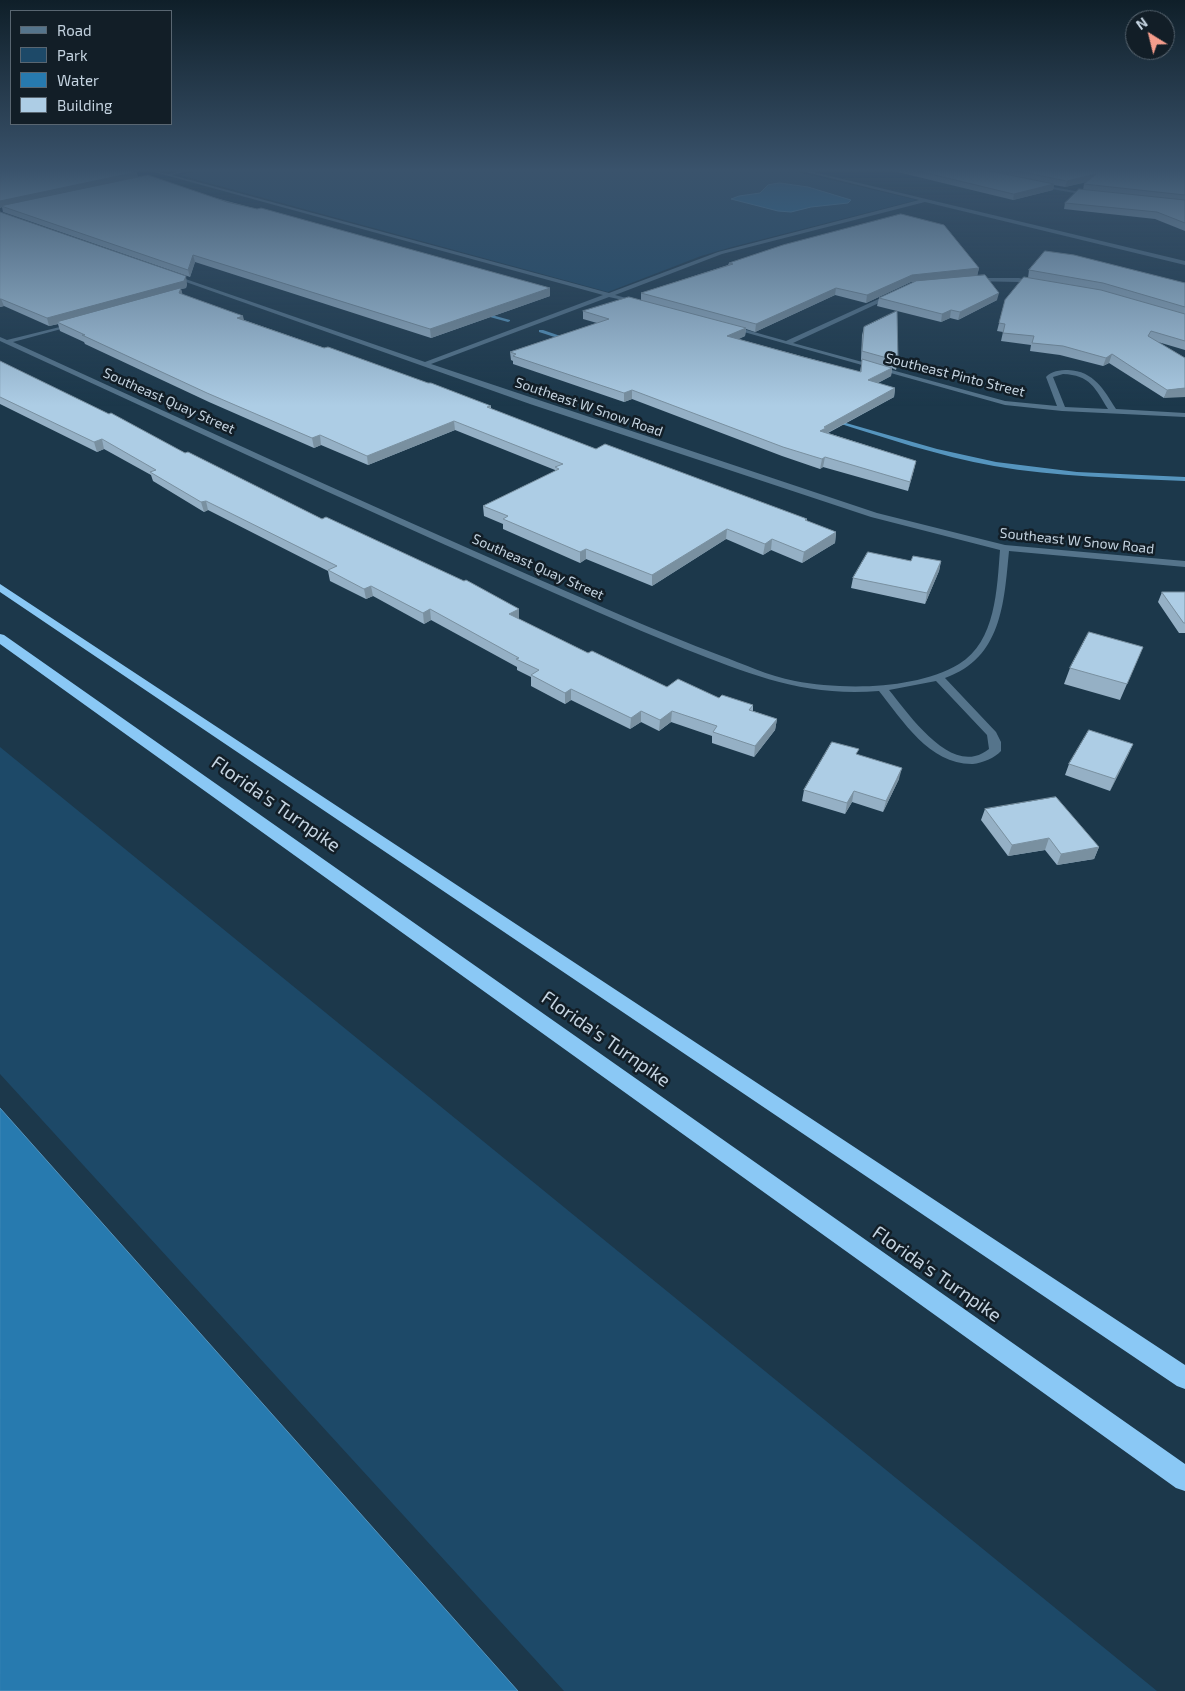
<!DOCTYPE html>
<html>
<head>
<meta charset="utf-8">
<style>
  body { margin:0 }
  #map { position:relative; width:1185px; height:1691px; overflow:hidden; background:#1c384b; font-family:"Exo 2",sans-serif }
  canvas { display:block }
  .legend { position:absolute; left:10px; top:10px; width:162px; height:115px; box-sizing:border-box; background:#121e27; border:1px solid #596671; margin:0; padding:6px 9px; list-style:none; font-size:15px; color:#c4d3e0 }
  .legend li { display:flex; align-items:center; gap:10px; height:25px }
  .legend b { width:25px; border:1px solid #596671 }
  .north { position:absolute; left:1125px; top:10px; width:50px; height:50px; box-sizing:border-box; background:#121e27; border:1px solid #596671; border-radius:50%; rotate:324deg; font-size:14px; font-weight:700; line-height:20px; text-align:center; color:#c4d3e0 }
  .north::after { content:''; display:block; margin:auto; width:18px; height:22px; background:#f49d8c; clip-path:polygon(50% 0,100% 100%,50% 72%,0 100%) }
</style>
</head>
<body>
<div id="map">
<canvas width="1185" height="1691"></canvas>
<ul class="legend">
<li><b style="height:6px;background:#55748b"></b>Road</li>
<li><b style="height:14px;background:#1d4968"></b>Park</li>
<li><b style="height:14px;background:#277aaf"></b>Water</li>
<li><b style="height:14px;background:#adcde5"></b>Building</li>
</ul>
<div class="north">N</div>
</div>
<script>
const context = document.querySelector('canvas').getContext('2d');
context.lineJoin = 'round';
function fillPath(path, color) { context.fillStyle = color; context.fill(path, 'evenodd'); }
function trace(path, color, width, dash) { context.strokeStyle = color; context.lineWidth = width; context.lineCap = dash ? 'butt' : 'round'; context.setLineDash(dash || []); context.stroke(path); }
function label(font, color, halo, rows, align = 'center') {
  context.font = font + ' "Exo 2",sans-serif'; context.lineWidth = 5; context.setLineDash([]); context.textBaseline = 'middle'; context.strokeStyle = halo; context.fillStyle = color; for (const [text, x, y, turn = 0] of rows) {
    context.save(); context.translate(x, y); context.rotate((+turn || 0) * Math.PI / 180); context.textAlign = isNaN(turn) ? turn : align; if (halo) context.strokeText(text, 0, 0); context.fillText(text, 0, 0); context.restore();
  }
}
fillPath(new Path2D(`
  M206,169H785L917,200L732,247L701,256L608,292L179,175Z
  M0,747L1157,1691H564L0,1074Z`), '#1d4968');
const water = new Path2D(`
  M780,183L808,187L851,200L848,203L811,207L791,212L778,211L731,199L739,196L760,193L768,185Z
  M0,1108L518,1691H0Z`);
fillPath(water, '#277aaf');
trace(water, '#5695be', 1);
fillPath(new Path2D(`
  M481,312L510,320V321L508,322L479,314Z
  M539,330H543L572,340L567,341L539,332Z
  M832,419L937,449L996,462L1077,472L1185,477V481C1121,478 1057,477 994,466C939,456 885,438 832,421Z`), '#5695be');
fillPath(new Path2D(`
  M143,169L169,174L188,169H197L172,175L609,293L718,252L919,200L793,169H801L1185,261V265L925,202L722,254L615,295L641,302V304L609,297L431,364L877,513L1005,545L1185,561V567L1009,551C1004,603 1002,658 945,678L996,732L1001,742V751C995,758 982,763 973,764C930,765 903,721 879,691C805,697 752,675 685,649C626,625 568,599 509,573C338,498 170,419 0,341V337L7,340L76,323V325L13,342C188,422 362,502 538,579C598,605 658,632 719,655C744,664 768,676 795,681C843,690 915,690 959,664C996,642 997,588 1000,550L871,517L530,404L169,276L174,275L425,362L603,295ZM936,681L987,735L989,749C985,752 980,755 975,756C943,764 907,712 889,690Z
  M1037,184L1091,194L1093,195L1091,196L1035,186Z
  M971,278H1019L1039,283L1036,285L1019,282L969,281Z
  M894,292L896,295L793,343L1005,401L1057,406L1046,377C1051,371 1060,370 1068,370C1094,371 1104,390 1116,409L1185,413V417L1062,411L1005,405L726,327L729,325L786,341ZM1063,374C1090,375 1095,388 1108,409L1065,407L1053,377Z`), '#55748b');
fillPath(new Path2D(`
  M0,584L1185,1365V1389L1177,1386L0,592Z
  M0,634L4,635L1185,1464V1491L1176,1488L0,644Z`), '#8ac8f5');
fillPath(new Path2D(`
  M0,169H142V170L136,172L138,177L550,288V296L431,338L195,262L190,277L3,212L2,207L0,208Z
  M885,169H1185V231L1155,219L1064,209L1065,203L1083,190L1084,184L1087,182L1065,187L1054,185L1053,190L1013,200Z
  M0,212L187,284L186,288L181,289L182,294L244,320L491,406V409L596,449L807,519V521L836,532L835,543L802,563L771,550L763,555L726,539L652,586L586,559L580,563L503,529V524L484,516L483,506L555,471V470L455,430L368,465L321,445L314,448L209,402L85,344L84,342L60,331L58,324L49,326L4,306L0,307Z
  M729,263L979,268L977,276L997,300L958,320L950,318L941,322L877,306L879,298L915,282H911L866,303L835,295L755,332L746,329L745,336L738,339L860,372L862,360H861L862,335L864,327L898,361L896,370L892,368L891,376L878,383L895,388L894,397L828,433L916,461L908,491L823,467L820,469L782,456L632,399L624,402L513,364V361L511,360L510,352L597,323L583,319V311L641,300V293L728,265Z
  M1029,270L1185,283V350L1158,342L1185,358L1164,398L1109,363L1103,366L1060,355L1030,351L1031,345L1001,341L1003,332L997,331L1005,300L1028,278Z
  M0,361L185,453L322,519L519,609V619L588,653L667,687L753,705V711L777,719L775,730L754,757L712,743V736L671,722L659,731L641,722L630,729L571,700L565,704L531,686V677L517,670V667L431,620L424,624L373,596L366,599L330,581L328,571L208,510L204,512L153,481L151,475L104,449L97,452L0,404Z
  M911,561H941L939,571L925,604L851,588L853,578Z
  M1162,592H1185V633H1179L1158,602Z
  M1143,647L1120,700L1064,684L1070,668Z
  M1133,744L1128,755L1110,791L1065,775L1069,764Z
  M858,755L899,779L883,812L852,802L845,814L802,801L804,790Z
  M985,809L1099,847L1094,859L1057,865L1045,850L1008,856L981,820Z`), '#95b0c5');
fillPath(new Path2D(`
  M125,169H142V170L126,174Z
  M137,172L138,178L1,206L2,207L0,208V201Z
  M1096,174L1094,180L1065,187L1067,181Z
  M1054,184L1053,190L1013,200L1014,194Z
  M193,255L195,262L190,277L188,270Z
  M979,268L977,276L911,282L866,303L867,295L912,275Z
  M186,276L187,284L186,288L181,289L183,296L57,322L58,324L49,326L47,318Z
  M550,288V296L431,338L430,329Z
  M836,288L835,295L755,332L756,324Z
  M999,293L997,300L958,320L960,312Z
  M0,299H1L4,306L0,307Z
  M951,310L950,318L941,322L942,314Z
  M243,316L245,324L237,318Z
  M746,328L745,336L727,345V336Z
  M1112,354L1109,363L1103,366L1106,358Z
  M892,368L891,376L866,389L868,380Z
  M895,388L894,397L825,434L820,431L824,427Z
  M1185,388V397L1164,398L1167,390Z
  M632,390V399L624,402V393Z
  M454,421L455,430L368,465L367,456Z
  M320,435L321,445L314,448L312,438Z
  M102,439L104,449L97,452L94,442Z
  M825,457L823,467L820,469L822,459Z
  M916,461L914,470L908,491L910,482Z
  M206,501L208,510L204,512L201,502Z
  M727,529L726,539L652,586V575Z
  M836,532L835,543L802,563L804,552Z
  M772,539L771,550L763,555L765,544Z
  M586,549V559L580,563V552Z
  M941,561L939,571L925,604L927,593Z
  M371,586L373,596L366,599L364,589Z
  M430,609L431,620L424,624L423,613Z
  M519,609V619L509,614Z
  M571,689V700L565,704V693Z
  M641,711V722L630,729L631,718Z
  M672,711L671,722L659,731L660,720Z
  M777,719L775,730L754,757L755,746Z
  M1133,744L1128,755L1110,791L1115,779Z
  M902,768L899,779L883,812L886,801Z
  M854,791L852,802L845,814L847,803Z
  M1049,838L1045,850L1008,856L1012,845Z
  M1099,847L1094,859L1057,865L1061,854Z`), '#7990a0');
const building = new Path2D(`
  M0,169H129L137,172L0,201Z
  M910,169H980L1054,184L1014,194Z
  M1008,169H1185V195L1084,184L1096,174L1067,181Z
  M148,175L227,202L257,209L261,208L550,288L430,329L193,255L188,270L1,206Z
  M1079,189L1185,200V223L1157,212L1065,203Z
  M0,212L186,276L184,281L47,318L1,299H0Z
  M901,214L944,225L979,268L912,275L867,295L836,288L756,324L641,293L733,264L729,263L783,245Z
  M1045,251L1074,255L1185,283V307L1103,283L1029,270Z
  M985,275L999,293L960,312L951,310L942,314L879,298L916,281Z
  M1024,277L1101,290L1185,314V341L1151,331L1148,336L1185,358V388L1167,390L1112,354L1106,358L1063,346L1032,343L1034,336L1003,333L1005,324L999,323L1005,300Z
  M181,288L179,293L243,316L237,318L324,348L328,347L428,383H431L491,406L487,407L596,449L605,444L807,519L805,520L836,532L804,552L772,539L765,544L727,529L652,575L586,549L580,552L503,519L508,516L483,506L559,469L555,467L563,464L454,421L367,456L320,435L312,438L207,393L82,335H85L57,322Z
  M629,297L746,328L727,336L803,357L861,372L862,359L892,368L868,380L895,388L824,427L826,428L820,431L916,461L910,482L825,457L822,459L783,447L632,390L624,393L513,356L516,354L510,352L609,319L583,311Z
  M897,311L898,361L862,351L864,327Z
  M0,361L109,414L111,413L185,453L188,452L322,519L326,517L464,581L466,580L519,609L509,614L588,653L592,651L667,687L678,679L719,698L722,695L753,705L749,710L777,719L755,746L713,732L717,726L672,711L660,720L641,711L631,718L571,689L565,693L531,675L539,670L516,659L519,658L430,609L423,613L371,586L364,589L328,570L337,566L206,501L201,502L150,472L156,470L102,439L94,442L0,397Z
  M868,552L911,561L913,556L941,561L927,593L853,578Z
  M1162,592H1185V623H1184Z
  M1089,632L1143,647L1127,684L1070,668Z
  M1089,730L1133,744L1115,779L1069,764Z
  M832,742L859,749L856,754L902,768L886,801L854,791L847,803L804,790Z
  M1056,797L1099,847L1061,854L1049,838L1012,845L985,809Z`);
fillPath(building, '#adcde5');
trace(building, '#7990a0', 1);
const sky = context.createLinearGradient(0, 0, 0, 406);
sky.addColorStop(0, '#0f1f29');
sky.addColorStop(0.42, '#3a536c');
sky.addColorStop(1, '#3a536c00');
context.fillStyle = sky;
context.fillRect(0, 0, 1185, 406);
label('14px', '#c4d3e0', '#121e27', [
  ["Southeast Pinto Street",955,375,14],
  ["Southeast Quay Street",169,401,24],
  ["Southeast W Snow Road",589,407,19],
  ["Southeast W Snow Road",1077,541,6],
  ["Southeast Quay Street",538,567,24]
]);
label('19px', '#c4d3e0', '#121e27', [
  ["Florida's Turnpike",276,804,35],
  ["Florida's Turnpike",606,1039,35],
  ["Florida's Turnpike",937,1274,35]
]);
</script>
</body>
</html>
